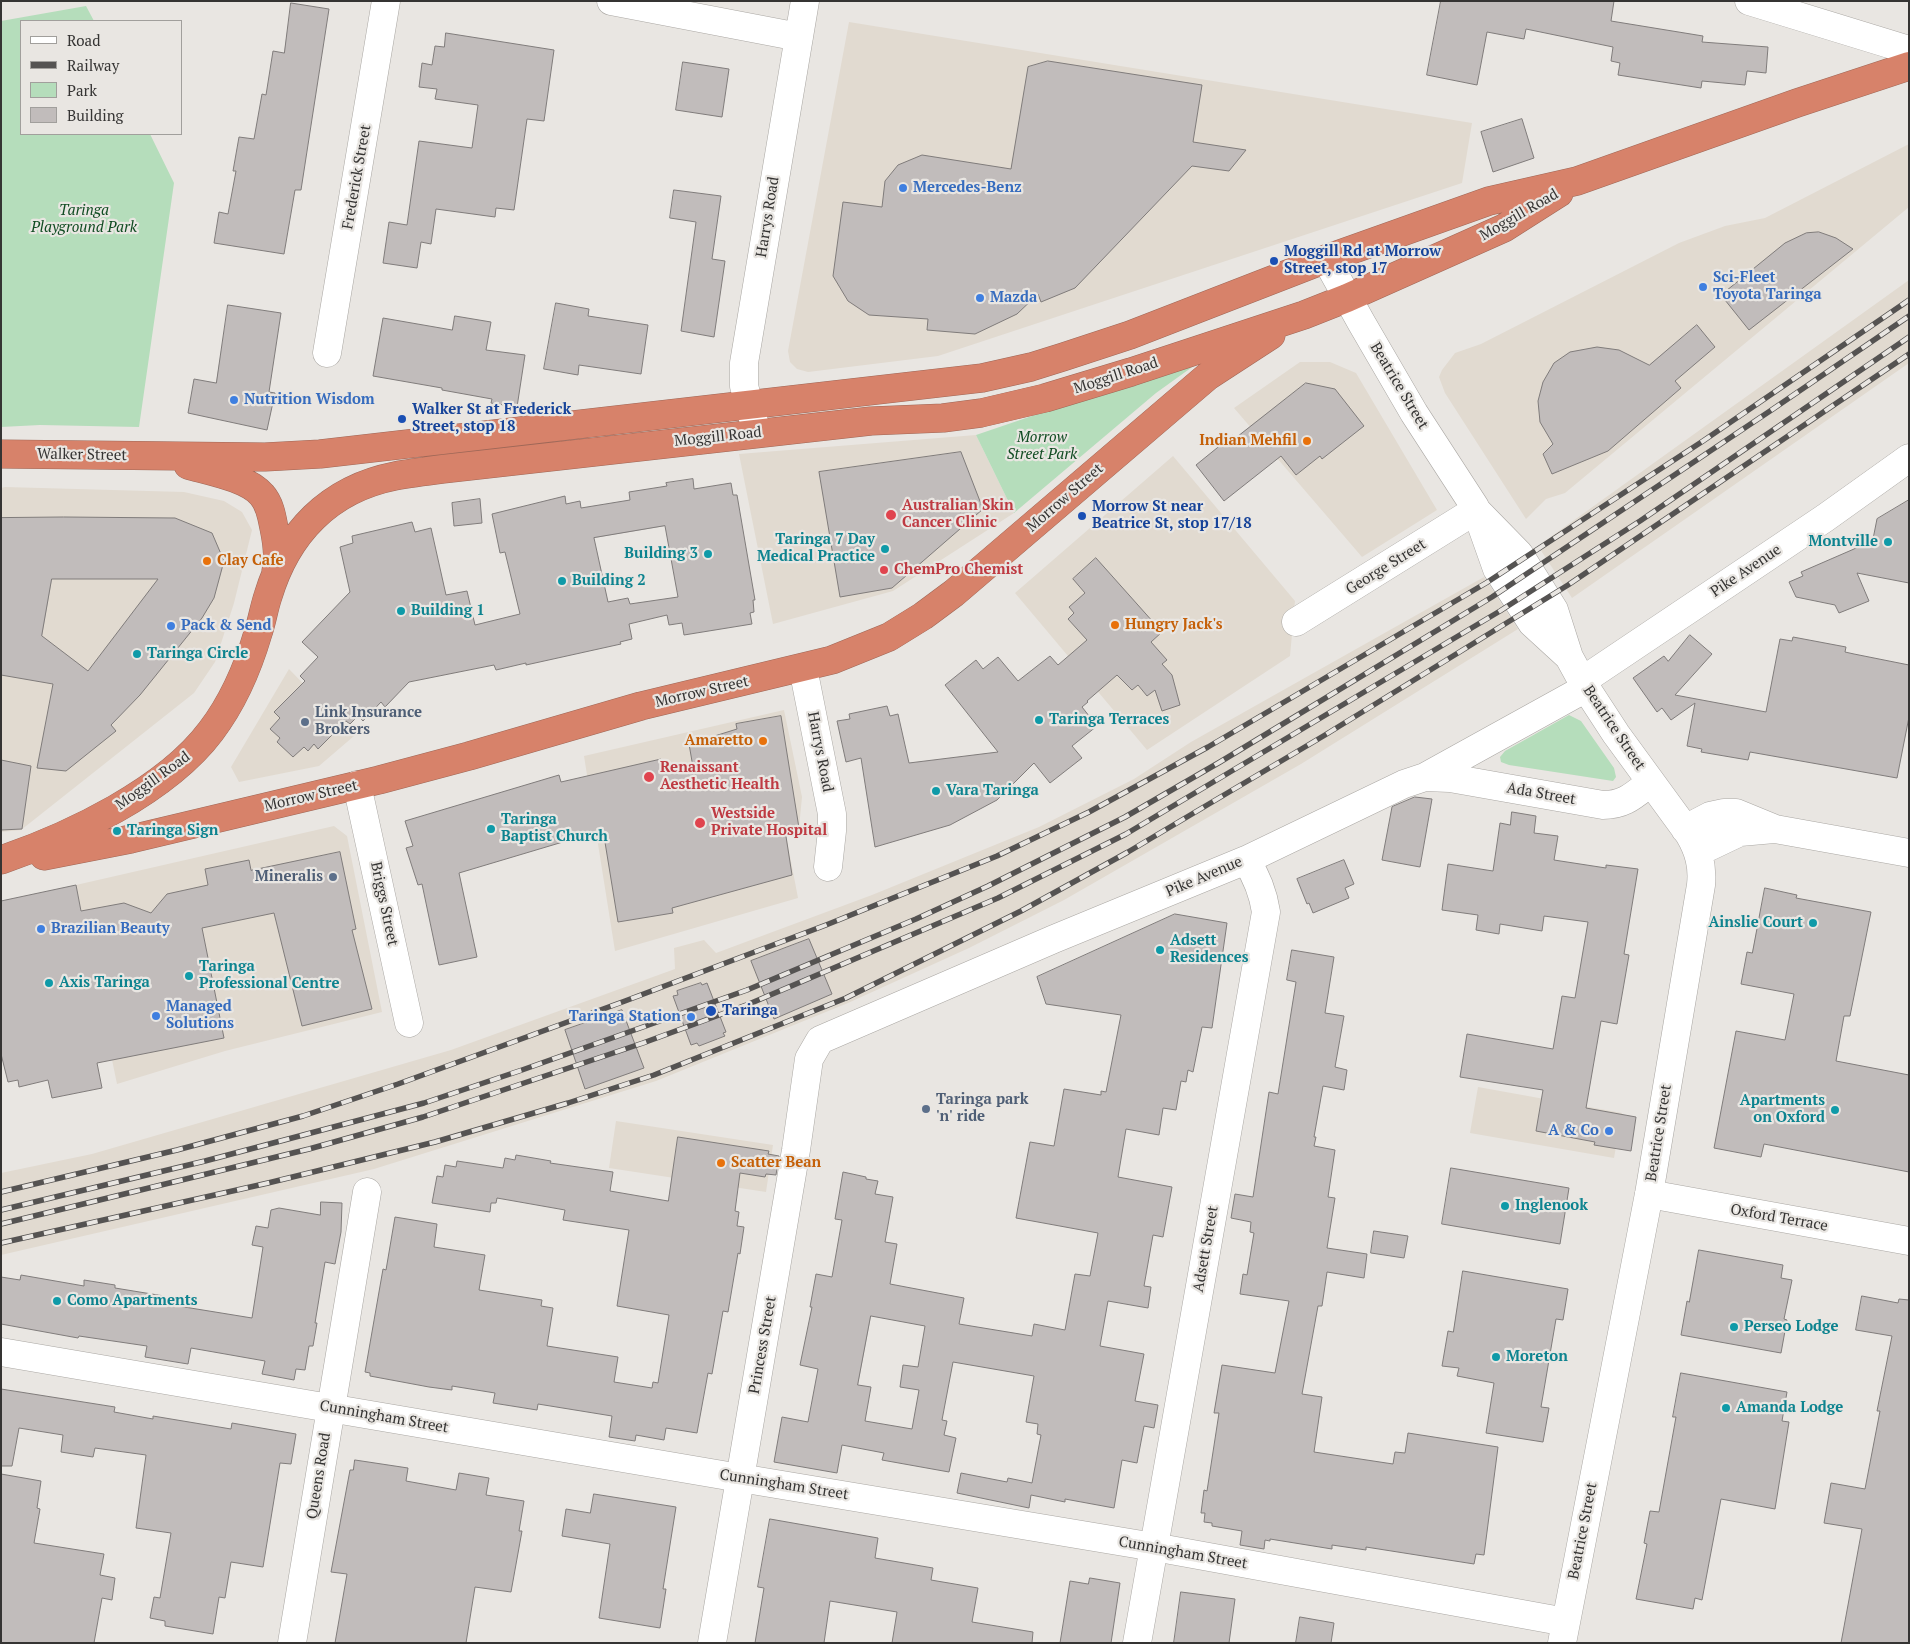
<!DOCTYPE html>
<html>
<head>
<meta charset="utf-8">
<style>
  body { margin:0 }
  #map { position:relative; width:1910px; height:1644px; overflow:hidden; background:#e9e6e2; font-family:"PT Serif",serif }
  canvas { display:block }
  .frame { position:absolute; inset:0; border:2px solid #353433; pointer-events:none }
  .legend { position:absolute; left:20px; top:20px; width:162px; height:115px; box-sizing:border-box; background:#e9e6e2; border:1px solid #a19f9c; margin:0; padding:6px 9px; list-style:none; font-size:15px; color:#353433 }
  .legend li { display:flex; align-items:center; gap:10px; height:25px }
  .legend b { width:25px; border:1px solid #a19f9c }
</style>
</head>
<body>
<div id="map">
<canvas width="1910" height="1644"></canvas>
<div class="frame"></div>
<ul class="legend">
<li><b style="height:6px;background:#fff"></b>Road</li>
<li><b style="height:6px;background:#555352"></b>Railway</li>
<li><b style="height:14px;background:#b5ddbb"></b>Park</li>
<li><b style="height:14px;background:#c1bcbb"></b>Building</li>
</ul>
</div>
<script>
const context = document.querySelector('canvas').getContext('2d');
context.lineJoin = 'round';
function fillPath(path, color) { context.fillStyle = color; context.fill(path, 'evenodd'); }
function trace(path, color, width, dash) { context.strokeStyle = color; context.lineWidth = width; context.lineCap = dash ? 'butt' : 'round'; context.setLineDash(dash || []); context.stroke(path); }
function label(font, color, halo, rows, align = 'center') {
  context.font = font + ' "PT Serif",serif'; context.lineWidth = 4.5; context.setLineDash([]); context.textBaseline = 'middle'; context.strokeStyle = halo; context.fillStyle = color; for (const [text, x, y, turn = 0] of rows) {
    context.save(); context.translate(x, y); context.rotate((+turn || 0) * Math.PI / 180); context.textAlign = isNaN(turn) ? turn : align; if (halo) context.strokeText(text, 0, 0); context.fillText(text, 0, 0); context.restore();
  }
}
fillPath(new Path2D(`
  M849,22L1472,123L1462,183L938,356L808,372L797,369L790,362L788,351Z
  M1909,144V207L1565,493L1546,499L1526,519L1445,393L1439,377L1442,370L1455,353L1481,344L1679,243L1725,226L1765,218Z
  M1909,280V363L1572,598L1538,546Z
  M1300,362H1330L1356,373L1437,510L1362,557L1234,408Z
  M976,435L1014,513L893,591L773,624L739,454Z
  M1173,456L1295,601L1290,656L1147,750L1015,593Z
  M5,487L184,492L224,501L242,512L252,530L234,603L215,662L194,693L21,830L1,832V488Z
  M1484,577L1518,629L1301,764L1064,900L969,948L848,1003L656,1081L374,1169L1,1255V1173L92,1154L451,1050L675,969L674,948L704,940L716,953L872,895L1039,827L1134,779L1191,742Z
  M289,669L354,736L319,766L239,782L231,767Z
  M784,710L802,797L799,828L785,830L798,898L615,951L584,756Z
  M334,826L347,836L382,1012L225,1051L117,1084L76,885Z
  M1478,1087L1622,1113L1614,1158L1470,1133Z
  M616,1121L773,1145L766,1192L609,1168Z`), '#e1dad0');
fillPath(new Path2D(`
  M86,6L94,21H21V134H150L174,183L139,427L40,425L1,427V21Z
  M1194,361L1195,365L1156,393L1014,513L976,435Z
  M1569,715L1581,721L1614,768L1616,777L1613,781L1509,765L1501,762L1500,757L1505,751Z`), '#b5ddbb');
const building = new Path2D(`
  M1441,1H1614L1611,21L1703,36L1702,42L1768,47L1766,73L1747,71L1745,85L1702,81L1701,88L1618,75L1620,63L1611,61L1613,47L1526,29L1524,39L1487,32L1477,85L1427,75Z
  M291,3L329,9L301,190H295L284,254L214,243L219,212L228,214L236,171H233L239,137L254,139L262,94L266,95L273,51L284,53Z
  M446,33L554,50L544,121L527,119L514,210L496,208L495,217L436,209L431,244L421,242L417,268L383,263L389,222L407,225L419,141L472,148L478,105L435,99L437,89L419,87L422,63L432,65L435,46L444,47Z
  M1048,61L1202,85L1193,142L1246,150L1229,171L1192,166L1075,288L1041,302L1038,294L1017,314L975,334L927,330L928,319L869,315L848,301L833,276L843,202L882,207L885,181L898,165L922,155L1011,169L1028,67Z
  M683,62L729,69L722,117L676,110Z
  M1522,119L1534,158L1493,172L1481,132Z
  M674,190L721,196L712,259L725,261L714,337L681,331L696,222L670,218Z
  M1819,232L1836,238L1853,249L1749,330L1721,295L1785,243L1806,233Z
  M556,303L589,309L588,316L648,325L641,374L579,365L578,375L544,369Z
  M228,305L281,313L269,392L275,393L267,430L188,413L194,379L216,383Z
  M455,316L491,322L486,350L525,355L517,407L491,403L492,399L442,390V388L373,376L383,318L452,330Z
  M1697,325L1715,347L1675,381L1681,388L1608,451L1552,474L1543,454L1553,444L1540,422L1538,401L1543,382L1554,363L1570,352L1597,347L1619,350L1649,365Z
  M1306,383L1335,389L1364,426L1322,459L1320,456L1296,475L1281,456L1224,501L1196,465L1233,435L1235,438Z
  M961,452L983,509L892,588L840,597L819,472Z
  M693,479L694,489L731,483L733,495H737L755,600H753L754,612L750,613L752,624L684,635L682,623L669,625L667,615L629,624L632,639L620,642L621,644L526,665V663L496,670L494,665L409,682L385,707L381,702L363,721L358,716L350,724L346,721L318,749L314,744L308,751L304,747L293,757L277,742L280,738L270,729L280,718L274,712L305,681L300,676L318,657L302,642L350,592L340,547L353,543L352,536L412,522L415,532L431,528L446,595L467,591L475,625L520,614L505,552L500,553L492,514L565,496L566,504L580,501L581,508L630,500L629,492L667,486L666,483ZM665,526L678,597L630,604L628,598L608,602L594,538Z
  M480,499L482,523L454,526L452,503Z
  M1909,500V583L1857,573L1869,601L1839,613L1835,605L1796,597L1789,582L1803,576L1801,572L1854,549L1873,539L1877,519Z
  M64,517L175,518L212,533L224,561L214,598L202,618L140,695L111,725L116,731L66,771L37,768L53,684L1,675V518ZM52,579H158L88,671L42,636Z
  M1096,558L1162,632L1151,642L1167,660L1162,664L1172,675L1180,705L1162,711L1155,690L1147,696L1138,685L1132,690L1117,675L1087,701L1088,702L1082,707L1097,726L1072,746L1082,758L1050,783L1034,763L997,800L950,825L875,847L861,758L846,762L837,721L850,719L849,714L887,706L890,716L898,714L909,763L998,752L945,685L976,660L983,669L998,657L1018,681L1050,656L1058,665L1087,640L1068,619L1074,613L1069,607L1085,593L1073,579Z
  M1690,635L1712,654L1675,695L1766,712L1780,639L1792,641L1793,637L1846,647L1845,652L1854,654L1909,665V717L1897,778L1750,752L1748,760L1701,752L1702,749L1687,746L1695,703L1671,720L1662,708L1657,712L1633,678L1664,656L1668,661Z
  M781,716L799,828L785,830L792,875L672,908L673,913L618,922L603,830L459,873L477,957L439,965L422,884L418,885L406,848L413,846L405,821L559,775L561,782L661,759L665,773L693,767L689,744L737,729L736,724Z
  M1,760L31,766L22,829L1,830Z
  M1415,797L1432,799L1420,867L1382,860L1392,807Z
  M1512,812L1536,816L1534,833L1558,836L1554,860L1606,868V865L1638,869L1624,954L1629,955L1617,1024L1601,1021L1586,1108L1636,1117L1631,1151L1594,1145L1595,1142L1536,1131L1543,1090L1460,1077L1467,1034L1553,1049L1562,996L1575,998L1588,922L1544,916L1542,931L1500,924L1499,934L1476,930L1478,915L1442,910L1448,864L1493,871L1500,823L1510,825Z
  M340,852L356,929L352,930L372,1009L302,1026L274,913L202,928L224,1038L97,1063L102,1088L52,1098L48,1080L19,1087L18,1080L8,1082L1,1054V901L76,885L81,911L124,903L151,913L167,894L208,885L205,869L249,860L251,870Z
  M1344,860L1354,884L1345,888L1349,898L1313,913L1309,903L1307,904L1297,879Z
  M1765,888L1797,895L1796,898L1871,912L1850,1016H1844L1836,1061L1909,1075V1172L1764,1144L1761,1157L1714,1148L1736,1031L1785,1040L1794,994L1741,984L1747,952L1752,953Z
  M1175,914L1227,923L1212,1028L1202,1027L1193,1072L1188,1070L1186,1082L1181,1081L1176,1110L1163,1108L1159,1135L1126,1129L1118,1177L1172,1187L1163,1237L1153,1235L1144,1286L1151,1287L1148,1308L1108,1301L1100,1346L1144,1354L1135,1401L1158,1405L1154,1428L1144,1426L1137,1463L1122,1460L1114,1508L1065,1499V1502L1031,1495L1029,1508L957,1493L961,1473L1007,1482L1008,1478L1032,1483L1041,1435L1037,1434L1038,1424L1026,1422L1034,1376L953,1362L942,1420L947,1421L944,1435L956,1438L949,1472L882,1460L884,1453L842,1445L837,1473L774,1462L782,1417L808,1422L818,1369L800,1365L812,1307H810L816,1274L832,1277L842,1220L835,1219L843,1172L866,1177V1179L878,1181L875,1194L893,1197L885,1242L897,1244L890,1284L964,1298L959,1324L1032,1336L1034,1324L1065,1330L1075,1274L1090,1276L1098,1233L1016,1218L1030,1142L1054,1146L1064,1089L1101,1095V1091L1106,1092L1121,1015L1046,1004L1037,977ZM871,1316L925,1326L918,1367L903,1365L900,1387L919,1390L912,1429L865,1421L871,1387L858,1385Z
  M809,939L832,994L774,1019L751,961Z
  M1292,950L1334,957L1325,1013L1344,1016L1335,1067L1347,1070L1344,1090L1323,1086L1314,1137H1316L1314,1146L1335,1150L1328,1197L1335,1198L1327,1248L1367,1254L1364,1278L1327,1272L1322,1306H1318L1302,1394L1322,1397L1314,1452L1393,1464L1395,1452L1405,1453L1408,1433L1498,1447L1484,1555L1476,1554L1474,1564L1366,1547V1550L1332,1545V1549L1270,1539V1541L1265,1540L1264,1549L1240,1545L1242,1531L1212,1526V1523L1204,1522L1205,1513H1201L1204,1490L1207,1491L1219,1413H1214L1222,1365L1275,1373L1289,1301L1240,1294L1243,1274L1247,1275L1254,1233L1250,1232L1251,1222L1231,1218L1235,1194L1253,1197L1269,1092L1278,1094L1296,982L1287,980Z
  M701,983L702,985L707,983L726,1032L723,1033L725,1036L699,1046L697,1043L691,1045L673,996L678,995L677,991Z
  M622,1010L644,1068L585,1089L565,1030Z
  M678,1137L769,1151L768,1154L779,1156L776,1175L766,1174L765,1177L740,1173L735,1211L739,1212L737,1226L744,1227L740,1254L738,1253L728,1312L723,1311L712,1374L708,1373L697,1433L666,1428L664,1440L636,1435L635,1441L609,1437L612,1416L538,1404L537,1410L493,1403L495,1393L452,1386V1390L429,1387L370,1376V1373L365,1372L383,1269L386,1270L395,1217L437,1224L434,1247L485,1255L479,1290L542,1300L541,1306L553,1308L547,1346L618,1357L614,1382L652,1388L653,1382L658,1383L669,1315L617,1306L629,1230L563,1220L565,1210L497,1198L496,1203H491L490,1212L432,1203L437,1176L443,1177L445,1165L456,1167L457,1161L503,1168L505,1158L515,1160L516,1155L551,1161L550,1163L613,1172L610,1191L668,1201Z
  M1451,1168L1569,1188L1560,1244L1442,1224Z
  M321,1202L342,1203L341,1232L335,1264L325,1262L315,1323H317L313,1346H309L305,1370L296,1369L294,1380L262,1374L265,1361L191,1348L188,1364L145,1357L147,1346L79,1336L78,1338L1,1324V1277L20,1280L21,1275L84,1286V1280L115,1285V1288L164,1296L163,1299L173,1300L172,1305L252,1318L263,1247L252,1245L256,1226L268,1228L271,1210L279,1208L320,1215Z
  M1374,1231L1408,1236L1404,1258L1371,1253Z
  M1699,1250L1783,1265L1781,1278L1792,1280L1784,1319L1787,1320L1781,1353L1681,1335L1687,1301L1689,1302Z
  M1463,1271L1568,1289L1563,1320L1556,1319L1541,1407L1549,1408L1543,1442L1486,1433L1494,1383L1457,1376L1459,1368L1442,1366L1448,1331L1453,1332Z
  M1862,1296L1898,1303L1899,1299L1909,1300V1643H1841L1862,1529L1824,1523L1831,1483L1865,1489L1880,1411H1877L1892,1336L1856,1330Z
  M1681,1373L1787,1392L1782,1421L1789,1422L1775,1509L1721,1499L1702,1600L1695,1598L1693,1609L1636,1599L1647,1544L1644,1543L1650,1511L1659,1512L1676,1417H1673Z
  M1,1389L115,1407L114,1412L153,1419V1416L231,1429L232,1423L296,1434L291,1464L280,1463L263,1567L231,1562L225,1598L219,1597L213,1634L165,1626V1621L150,1618L154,1597L160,1598L171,1533L136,1528L146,1455L95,1448L93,1457L61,1452L63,1435L19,1428L12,1466H1Z
  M355,1460L408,1468L406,1481L456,1490L459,1473L489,1478L486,1495L524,1501L519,1531H522L511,1592L475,1587L466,1643H335L347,1574L331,1572L350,1470H353Z
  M1,1474L41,1481L37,1508L40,1509L34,1543L104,1554L100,1575L115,1578L112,1600L102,1598L94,1643H1Z
  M594,1494L676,1507L663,1589H666L660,1628L599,1618L610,1544L562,1536L566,1509L590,1513Z
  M770,1519L878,1538L875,1558L933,1568L931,1580L978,1588L972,1622L1033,1632L1032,1643H892L897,1612L830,1601L824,1643H755L764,1588L758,1587Z
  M1090,1578L1120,1583L1111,1643H1060L1070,1581L1088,1584Z
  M1181,1592L1235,1599L1229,1643H1174Z
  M1300,1617L1334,1623L1331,1643H1296Z`);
fillPath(building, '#c1bcbb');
trace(building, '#807c7b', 1);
const street = new Path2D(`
  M611,1L799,37
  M1749,1L1909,50
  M1326,259L1361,322L1414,413L1475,507L1497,569L1532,623L1568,656
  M327,353L386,1
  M757,433L744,386V363L805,1
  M1476,510L1519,554L1554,610L1569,657L1586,688L1616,734L1689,834C1699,851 1703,866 1701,885L1649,1194L1562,1643
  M1296,622L1476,510
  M803,668L832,814V831L828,867
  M1582,681L1825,518L1909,458
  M1425,777L1450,778L1603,805C1625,805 1634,795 1651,782
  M357,785L409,1023
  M1685,829L1710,816L1724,813H1736L1775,829L1909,853
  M1698,852L1740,832L1774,829
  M1649,1194L1909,1241
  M1,1352L740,1478L1154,1547L1566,1622
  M292,1643L367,1192
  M712,1643L796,1150L809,1059L820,1040L1054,939L1246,860L1404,784L1425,777L1586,688
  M1137,1643L1266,912C1263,892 1257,877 1246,860`);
const highway = new Path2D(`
  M1,454L265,457L320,454L982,378L1031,367L1063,357L1130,335L1326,259L1489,201L1577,181L1797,103L1909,66
  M188,465C209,471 248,478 262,495C270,504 272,517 274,528C277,542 279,557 276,571
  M44,856L131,839L379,780L469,756L641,706L832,660L889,637L923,616L954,593L1208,376L1271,335
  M1,860C71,836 166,791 211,731C233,702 248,667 258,633C262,621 264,608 268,596C287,533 329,489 395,476C411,473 427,471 443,469L871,421L943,418L981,413L1045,398L1131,372L1304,315L1347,298L1504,228L1559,193`);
trace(street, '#aaa7a3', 29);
trace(highway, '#9e6757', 29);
trace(street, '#fff', 28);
trace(highway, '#d7826a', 28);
const rail = new Path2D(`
  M1,1192L177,1150L303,1116L398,1084L625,1001L826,925L997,856L1089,812L1208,747L1486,583L1703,441L1909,300
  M1,1210L205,1161L424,1103L522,1070L747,990L916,919L988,886L1125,817L1220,762L1492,597L1773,409L1909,316
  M1,1224L309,1149L423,1117L643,1043L749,1004L998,898L1126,834L1500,611L1640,521L1909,337
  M1,1243L268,1183L435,1142L568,1103L654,1075L846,998L1021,911L1128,852L1325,735L1568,585L1909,354`);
trace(rail, '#555352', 5.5);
trace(rail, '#e9e6e2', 4, [11]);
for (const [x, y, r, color] of [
  [903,188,5,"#3f7fe0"],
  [1274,261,5,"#1a4fb4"],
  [1703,287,5,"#3f7fe0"],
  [980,298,5,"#3f7fe0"],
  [234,400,5,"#3f7fe0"],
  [402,419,5,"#1a4fb4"],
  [1307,441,5,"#e8710a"],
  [891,515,6,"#e0444e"],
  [1082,516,5,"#1a4fb4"],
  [1888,542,5,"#0f9aa8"],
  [885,549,5,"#0f9aa8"],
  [708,554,5,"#0f9aa8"],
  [207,561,5,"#e8710a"],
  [884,570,5,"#e0444e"],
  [562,581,5,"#0f9aa8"],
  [401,611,5,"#0f9aa8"],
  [1115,625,5,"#e8710a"],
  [171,626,5,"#3f7fe0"],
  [137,654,5,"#0f9aa8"],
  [1039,720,5,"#0f9aa8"],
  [305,722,5,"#5c6f8a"],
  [763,741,5,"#e8710a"],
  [649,777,6,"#e0444e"],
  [936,791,5,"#0f9aa8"],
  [700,823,6,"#e0444e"],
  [491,829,5,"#0f9aa8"],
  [117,831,5,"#0f9aa8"],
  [333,877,5,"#5c6f8a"],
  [1813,923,5,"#0f9aa8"],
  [41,929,5,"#3f7fe0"],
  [1160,950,5,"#0f9aa8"],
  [189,976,5,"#0f9aa8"],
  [49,983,5,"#0f9aa8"],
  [711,1011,6,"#1a4fb4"],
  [156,1016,5,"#3f7fe0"],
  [691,1017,5,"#3f7fe0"],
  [926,1109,5,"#5c6f8a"],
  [1835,1110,5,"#0f9aa8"],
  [1609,1131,5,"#3f7fe0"],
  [721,1163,5,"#e8710a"],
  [1505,1206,5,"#0f9aa8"],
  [57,1301,5,"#0f9aa8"],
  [1734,1327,5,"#0f9aa8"],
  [1496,1357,5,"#0f9aa8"],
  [1726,1408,5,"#0f9aa8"]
]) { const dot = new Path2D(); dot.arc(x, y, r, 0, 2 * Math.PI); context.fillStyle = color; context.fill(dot); trace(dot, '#e9e6e2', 2); }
label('15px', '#353433', '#e9e6e2', [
  ["Frederick Street",357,177,-80],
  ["Moggill Road",1519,215,-30],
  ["Harrys Road",768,217,-81],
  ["Moggill Road",1116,376,-18],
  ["Beatrice Street",1399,386,59],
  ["Moggill Road",718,437,-6],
  ["Walker Street",82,455,1],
  ["Morrow Street",1065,498,-41],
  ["George Street",1386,567,-32],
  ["Pike Avenue",1746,571,-34],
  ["Morrow Street",702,692,-13],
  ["Beatrice Street",1614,728,56],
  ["Harrys Road",820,752,79],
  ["Moggill Road",153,781,-36],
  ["Ada Street",1541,794,10],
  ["Morrow Street",311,796,-13],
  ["Pike Avenue",1204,877,-23],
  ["Briggs Street",384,904,78],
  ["Beatrice Street",1659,1133,-81],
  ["Oxford Terrace",1779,1218,10],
  ["Adsett Street",1206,1249,-80],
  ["Princess Street",763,1345,-80],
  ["Cunningham Street",384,1417,10],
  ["Queens Road",319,1476,-81],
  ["Cunningham Street",784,1485,9],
  ["Beatrice Street",1583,1531,-79],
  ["Cunningham Street",1183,1553,10]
]);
label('bold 15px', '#366cbe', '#e9e6e2', [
  ["Mercedes-Benz",913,188],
  ["Sci-Fleet",1713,278],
  ["Toyota Taringa",1713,295],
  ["Mazda",990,298],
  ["Nutrition Wisdom",244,400],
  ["Pack & Send",181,626],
  ["Brazilian Beauty",51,929],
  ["Managed",166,1007],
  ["Solutions",166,1024],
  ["Taringa Station",681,1017,"right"],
  ["A & Co",1599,1131,"right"]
], 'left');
label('italic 15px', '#104c22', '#e9e6e2', [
  ["Taringa",84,211],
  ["Playground Park",84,228],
  ["Morrow",1042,438],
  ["Street Park",1042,455]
]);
label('bold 15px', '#164399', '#e9e6e2', [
  ["Moggill Rd at Morrow",1284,252],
  ["Street, stop 17",1284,269],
  ["Walker St at Frederick",412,410],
  ["Street, stop 18",412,427],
  ["Morrow St near",1092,507],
  ["Beatrice St, stop 17/18",1092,524],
  ["Taringa",722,1011]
], 'left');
label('bold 15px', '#c56008', '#e9e6e2', [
  ["Indian Mehfil",1297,441,"right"],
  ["Clay Cafe",217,561],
  ["Hungry Jack's",1125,625],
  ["Amaretto",753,741,"right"],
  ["Scatter Bean",731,1163]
], 'left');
label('bold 15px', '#be3a42', '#e9e6e2', [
  ["Australian Skin",902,506],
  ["Cancer Clinic",902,523],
  ["ChemPro Chemist",894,570],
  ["Renaissant",660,768],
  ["Aesthetic Health",660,785],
  ["Westside",711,814],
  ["Private Hospital",711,831]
], 'left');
label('bold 15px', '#0d838f', '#e9e6e2', [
  ["Taringa 7 Day",875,540,"right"],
  ["Medical Practice",875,557,"right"],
  ["Montville",1878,542,"right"],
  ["Building 3",698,554,"right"],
  ["Building 2",572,581],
  ["Building 1",411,611],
  ["Taringa Circle",147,654],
  ["Taringa Terraces",1049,720],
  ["Vara Taringa",946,791],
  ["Taringa",501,820],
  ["Baptist Church",501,837],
  ["Taringa Sign",127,831],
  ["Ainslie Court",1803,923,"right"],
  ["Adsett",1170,941],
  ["Residences",1170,958],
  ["Taringa",199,967],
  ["Professional Centre",199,984],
  ["Axis Taringa",59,983],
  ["Apartments",1825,1101,"right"],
  ["on Oxford",1825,1118,"right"],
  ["Inglenook",1515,1206],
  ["Como Apartments",67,1301],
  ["Perseo Lodge",1744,1327],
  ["Moreton",1506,1357],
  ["Amanda Lodge",1736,1408]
], 'left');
label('bold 15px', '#4e5e75', '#e9e6e2', [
  ["Link Insurance",315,713],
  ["Brokers",315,730],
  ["Mineralis",323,877,"right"],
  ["Taringa park",936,1100],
  ["'n' ride",936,1117]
], 'left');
</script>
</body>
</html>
